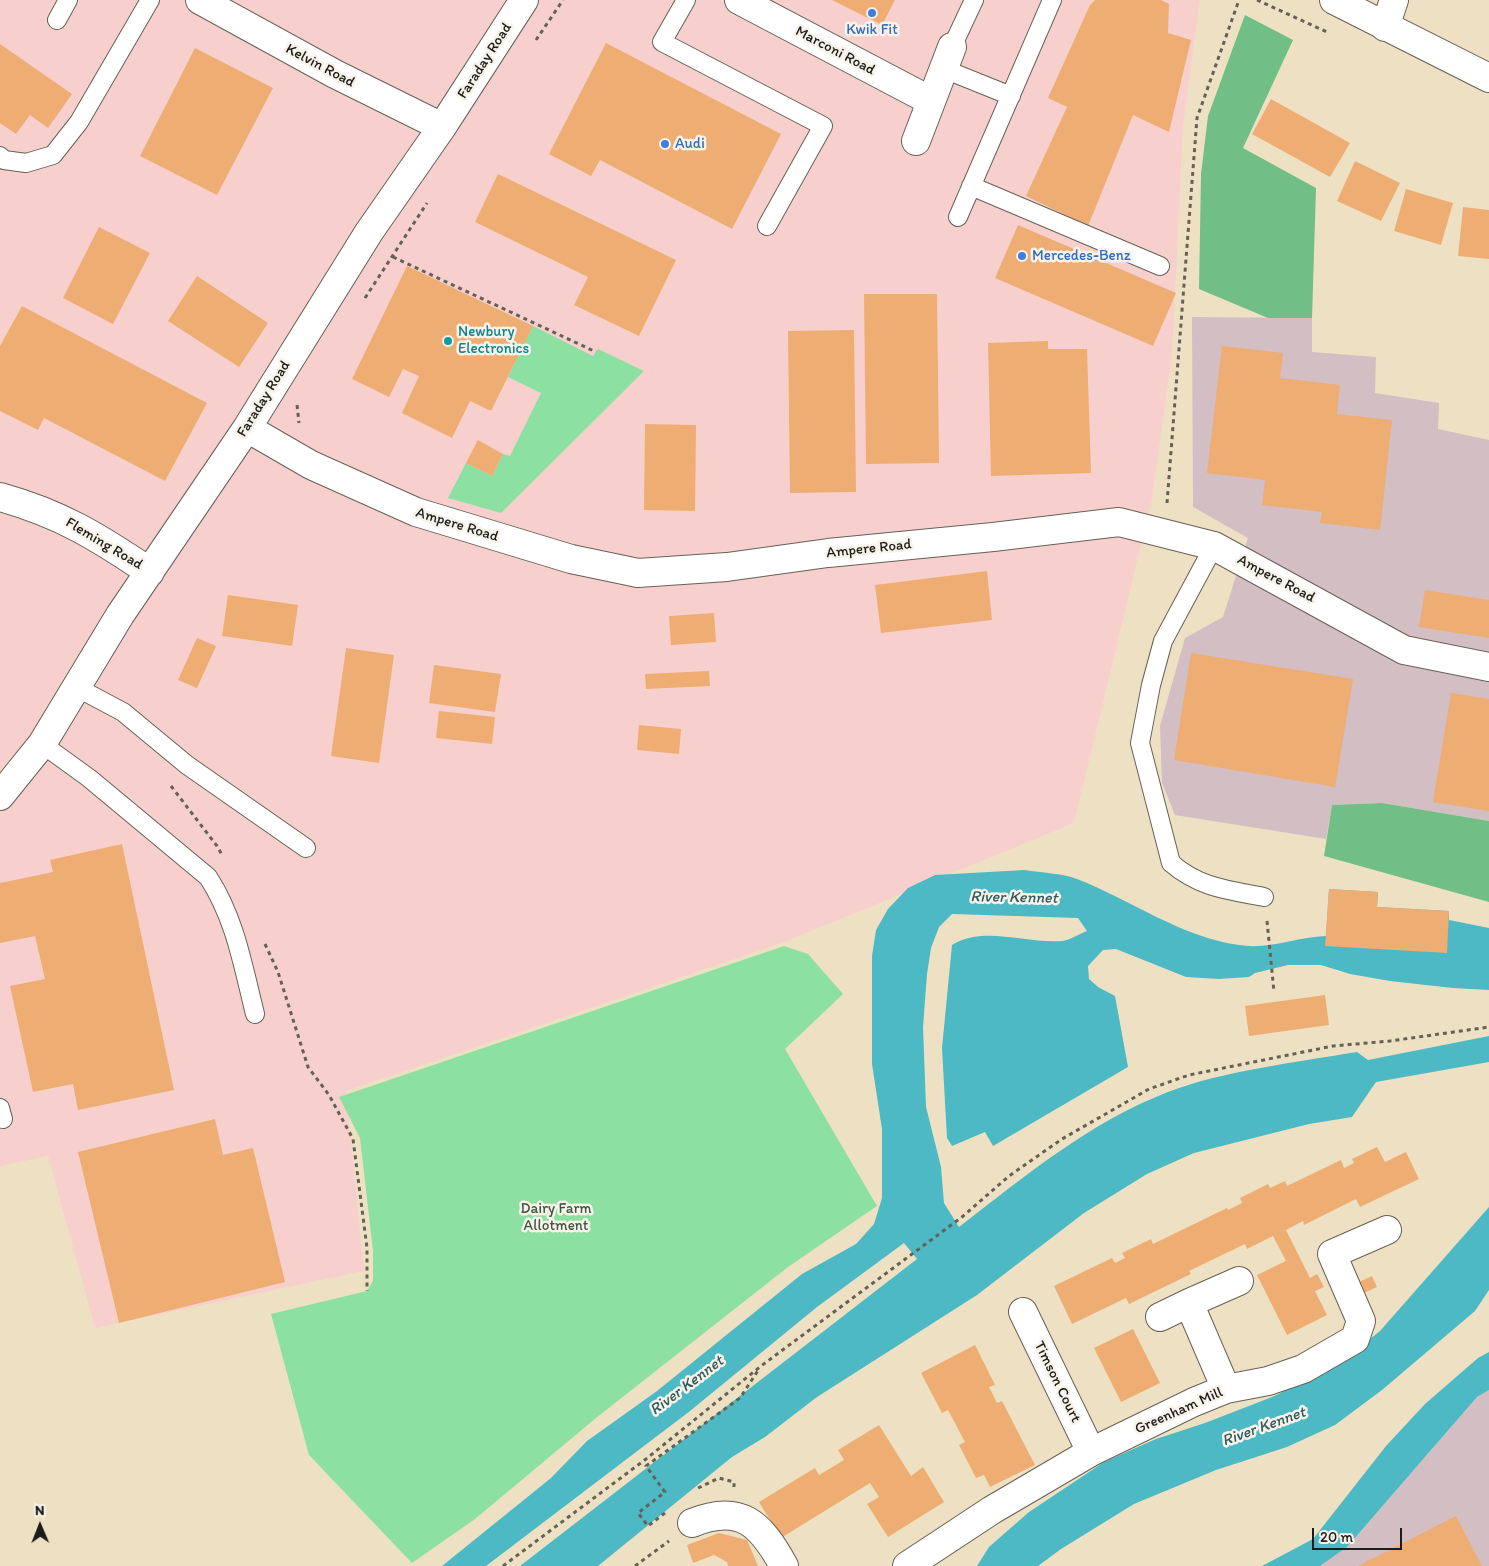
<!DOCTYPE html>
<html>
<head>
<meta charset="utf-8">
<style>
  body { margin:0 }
  #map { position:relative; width:1489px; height:1566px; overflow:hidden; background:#eee1c3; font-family:Itim,sans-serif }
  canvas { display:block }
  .north { position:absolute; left:15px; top:1501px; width:50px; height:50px; -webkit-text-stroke:4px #f7f3e8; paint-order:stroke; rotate:359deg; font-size:14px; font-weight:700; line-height:20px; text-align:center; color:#1c1c1c }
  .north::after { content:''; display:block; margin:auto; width:18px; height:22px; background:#1c1c1c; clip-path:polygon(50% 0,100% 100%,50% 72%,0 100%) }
  .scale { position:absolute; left:1312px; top:1528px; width:90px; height:22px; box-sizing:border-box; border:2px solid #1c1c1c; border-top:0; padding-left:6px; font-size:15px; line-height:18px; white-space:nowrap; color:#1c1c1c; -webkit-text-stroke:4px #f7f3e8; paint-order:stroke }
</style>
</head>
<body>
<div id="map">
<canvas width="1489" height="1566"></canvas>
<div class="north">N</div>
<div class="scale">20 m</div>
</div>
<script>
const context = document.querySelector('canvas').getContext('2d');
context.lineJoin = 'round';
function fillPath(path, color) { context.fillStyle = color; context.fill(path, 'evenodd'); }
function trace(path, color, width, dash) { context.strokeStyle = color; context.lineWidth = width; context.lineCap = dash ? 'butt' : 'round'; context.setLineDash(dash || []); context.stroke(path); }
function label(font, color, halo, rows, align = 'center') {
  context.font = font + ' Itim,sans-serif'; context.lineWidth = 5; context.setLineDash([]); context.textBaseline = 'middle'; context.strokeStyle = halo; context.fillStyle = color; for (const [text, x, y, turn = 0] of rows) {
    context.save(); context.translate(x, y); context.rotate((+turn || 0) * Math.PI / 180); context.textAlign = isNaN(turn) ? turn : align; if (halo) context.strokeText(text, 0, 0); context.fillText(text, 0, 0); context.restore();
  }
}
fillPath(new Path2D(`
  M0,0H1200L1183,127L1172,354L1152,499L1074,823L782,943L346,1091L364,1271L95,1328L48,1156L0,1166Z`), '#f7d0cd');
fillPath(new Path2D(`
  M1192,317L1312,318V352L1376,357L1375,393L1439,403L1438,429L1489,440V821L1382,803L1332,805L1326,839L1175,815L1162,783L1160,726L1185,638L1223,617L1248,538L1193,507Z
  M1489,1390V1566H1320L1347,1547L1477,1397Z`), '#d2bec3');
fillPath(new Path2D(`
  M533,326L593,356L598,349L644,371L501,513L448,498L466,463L492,476L503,454L510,456L541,393L508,377Z
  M784,946L808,954L843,994L785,1049L877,1206L788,1267L596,1418L475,1519L412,1563L309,1455L271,1314L367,1291L373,1281V1251L360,1138L339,1097Z`), '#8ce0a1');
fillPath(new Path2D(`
  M1245,15L1293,40L1243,148L1316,188L1312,318H1268L1199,289L1201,174L1208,116Z
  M1382,803L1489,821V902L1324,856L1332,805Z`), '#71be87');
fillPath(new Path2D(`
  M1025,870C1041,873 1062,873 1077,879C1131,900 1181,937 1239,945C1268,950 1296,937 1326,936L1329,889L1378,892L1377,907L1449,911V920L1489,928V990L1453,988L1390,981L1350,974L1321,965H1288L1255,973L1249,977L1219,979L1186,977L1116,949L1103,950L1088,966L1089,979L1098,987L1115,996L1128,1067L993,1146L985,1132L952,1146L947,1138L942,1048L952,945C984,925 1026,944 1062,941C1070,940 1079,934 1087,931L1078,918L952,914L939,927L931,948L927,974L923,1027L926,1107L941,1167L944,1203L959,1227C1025,1176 1090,1122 1168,1092C1222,1071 1298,1062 1357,1052L1368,1060L1489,1036V1062L1376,1082L1352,1117L1309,1124L1194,1153L1147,1174L1084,1213L977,1295L817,1397L765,1437L732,1457L598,1566H520L917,1259L904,1243L817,1307L690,1411L486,1566H442L551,1478L587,1441L657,1391L802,1274L856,1244L874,1224L882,1198V1129L872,1064V956L876,930L888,909L908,888L935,875Z
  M1489,1207V1290L1475,1311L1382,1390L1335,1425L1287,1447L1216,1470L1134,1504L1061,1549L1038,1566H977L989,1547L1029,1512L1104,1462L1156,1439L1205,1423L1272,1397L1332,1369L1380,1331Z
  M1489,1352V1390L1477,1397L1347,1547L1320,1566H1262L1313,1539L1386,1446L1425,1404L1478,1358Z`), '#4cb9c5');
fillPath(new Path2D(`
  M832,0H895L882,25Z
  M1095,0H1161L1169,4L1168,33L1191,40L1169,132L1133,115L1088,226L1026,196L1067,107L1048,98L1090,5Z
  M606,43L781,134L732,229L600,160L591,176L549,154Z
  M0,44L72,94L48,128L30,115L16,134L0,123Z
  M195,48L273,88L217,195L140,156Z
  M1271,99L1350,143L1330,177L1252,134Z
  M1355,161L1400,183L1381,221L1337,201Z
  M498,174L676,260L639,336L574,305L588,277L475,222Z
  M1406,189L1453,203L1441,245L1394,231Z
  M1463,207L1489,210V259L1458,256Z
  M1018,225L1176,293L1153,346L995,278Z
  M99,227L150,253L113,324L63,298Z
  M407,266L533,326L491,411L470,401L452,438L402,413L419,376L403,369L389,397L352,379Z
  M197,276L268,323L239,367L168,321Z
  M864,294H937L939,463L866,464Z
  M22,306L207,403L165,481L44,418L38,430L0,411V346Z
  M854,330L856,492L790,493L788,331Z
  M1048,341V349H1087L1091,473L991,476L988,343Z
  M1222,346L1283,353L1280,378L1340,385L1337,414L1392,420L1380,530L1320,523L1322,512L1262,505L1265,480L1207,473Z
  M645,424L696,425L695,511L644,510Z
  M478,440L503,454L492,476L466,463Z
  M987,571L992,620L881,633L875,585Z
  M1425,590L1489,600V638L1419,627Z
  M228,595L298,605L292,646L222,636Z
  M714,613L716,642L671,645L669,616Z
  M197,638L216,646L197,688L178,680Z
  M346,648L394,655L379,763L331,756Z
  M1191,653L1353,679L1335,787L1174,760Z
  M434,665L501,674L495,712L429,703Z
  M709,671L710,686L646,689L645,674Z
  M1451,693L1489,699V811L1433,802Z
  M439,711L495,717L492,744L436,738Z
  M639,725L681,729L679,754L637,750Z
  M122,844L174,1090L78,1110L73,1084L33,1092L10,986L45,979L35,936L0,943V883L53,872L50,860Z
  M1329,889L1378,892L1377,907L1449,911L1447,953L1325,946Z
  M1325,995L1329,1025L1249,1036L1245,1006Z
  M215,1119L223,1155L253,1148L285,1282L119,1323L78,1152Z
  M1377,1147L1385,1162L1406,1152L1419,1179L1360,1207L1356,1199L1304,1225L1303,1221L1286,1230L1310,1278L1317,1274L1324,1287L1315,1291L1327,1315L1287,1335L1257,1275L1286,1261L1273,1236L1247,1249L1245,1244L1189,1271L1191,1274L1129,1304L1126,1298L1072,1324L1054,1286L1112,1258L1115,1263L1125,1258L1122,1253L1151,1239L1153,1244L1227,1208L1228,1210L1242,1203L1240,1198L1268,1184L1270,1188L1285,1181L1287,1186L1341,1160L1344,1168L1354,1163L1352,1159Z
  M1372,1276L1377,1287L1364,1293L1359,1282Z
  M1133,1329L1160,1383L1121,1402L1094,1348Z
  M975,1345L995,1385L989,1387L997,1403L1002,1401L1035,1465L990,1487L984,1475L976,1478L959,1445L965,1442L948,1410L942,1413L921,1373Z
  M879,1425L911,1476L923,1467L944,1502L888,1537L867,1504L879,1497L870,1483L781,1538L759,1502L815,1468L819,1475L844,1460L838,1450Z
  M1456,1516L1482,1566H1358Z
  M719,1533L747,1540L758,1566H728L727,1562L714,1555L693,1563L687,1545Z`), '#eead73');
const lane = new Path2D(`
  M686,0L662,42L823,126L767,226
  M57,20L68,0
  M952,47L974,0
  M944,69L1011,96
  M0,156L4,160L26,163L53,155L79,122L150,0
  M971,186L1160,266
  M958,217L1052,0
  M1214,546L1163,641L1151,685L1140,743L1171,863C1200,888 1228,890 1264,897
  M76,687L123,712L187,765L306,848
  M42,744L89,778L208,877C235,918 243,966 255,1014
  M0,1108L3,1119`);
const street = new Path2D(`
  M200,0L335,74L442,127
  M739,0L931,101
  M1385,27L1394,0
  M916,141L952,47
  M247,428L311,465L416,512L571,559L638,573L727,567L828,553L993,537L1119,522L1214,546L1404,650L1489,667
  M0,497C61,514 98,537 150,572
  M0,796L42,744L120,615L247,428L369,232L442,127L524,0
  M1023,1312L1091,1452
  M1160,1317L1189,1303
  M1226,1389L1189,1303L1239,1281
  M692,1523C741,1503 761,1524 784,1566
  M907,1566L992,1510L1091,1452L1194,1402L1226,1389L1268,1381L1303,1369L1355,1339L1361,1321L1332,1254L1387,1230`);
const primary = new Path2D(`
  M1334,0L1489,78`);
trace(lane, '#666156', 20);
trace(street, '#666156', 30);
trace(primary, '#666156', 30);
trace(new Path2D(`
  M1257,0L1327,32
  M536,40L563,0
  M393,257L596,352
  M365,298L427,203
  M297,405L299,423
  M1167,503L1197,118L1239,0
  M171,786L217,846L222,855
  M1267,921L1274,992
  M265,944L278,972L308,1067L329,1095L353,1139L367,1248V1291
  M698,1488L719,1478L734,1482V1487
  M665,1513L648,1526L638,1513L665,1492L646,1466L740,1398L759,1369
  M503,1566L646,1459L761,1366L962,1217L1009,1176L1062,1139L1149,1089L1189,1075L1333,1046L1390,1041L1489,1027
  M635,1566L669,1541`), '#666156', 3, [4, 4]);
trace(lane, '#fff', 18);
trace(street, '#fff', 28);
trace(primary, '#fff', 28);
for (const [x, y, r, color] of [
  [872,13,5,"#3f7fe0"],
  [665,144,5,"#3f7fe0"],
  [1022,256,5,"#3f7fe0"],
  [448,341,5,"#0f9aa8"]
]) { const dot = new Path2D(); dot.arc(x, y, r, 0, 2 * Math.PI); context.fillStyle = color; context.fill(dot); trace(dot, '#f7f3e8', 2); }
label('15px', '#366cbe', '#f7f3e8', [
  ["Kwik Fit",872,30,"center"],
  ["Audi",675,144],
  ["Mercedes-Benz",1032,256]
], 'left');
label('15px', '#1c1c1c', '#f7f3e8', [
  ["Marconi Road",835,51,28],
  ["Faraday Road",485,61,-57],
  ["Kelvin Road",320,66,28],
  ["Faraday Road",264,399,-58],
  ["Ampere Road",457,525,17],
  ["Fleming Road",104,544,31],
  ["Ampere Road",869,549,-6],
  ["Ampere Road",1276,579,28],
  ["Timson Court",1057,1382,64],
  ["Greenham Mill",1179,1411,-24]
]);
label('15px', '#0d838f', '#f7f3e8', [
  ["Newbury",458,332],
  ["Electronics",458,349]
], 'left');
label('15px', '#3e5744', '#f7f3e8', [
  ["Dairy Farm",556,1209],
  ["Allotment",556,1226]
]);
label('italic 16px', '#2f5b60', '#f7f3e8', [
  ["River Kennet",1014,898,1],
  ["River Kennet",687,1386,-37],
  ["River Kennet",1264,1427,-20]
]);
</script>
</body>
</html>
